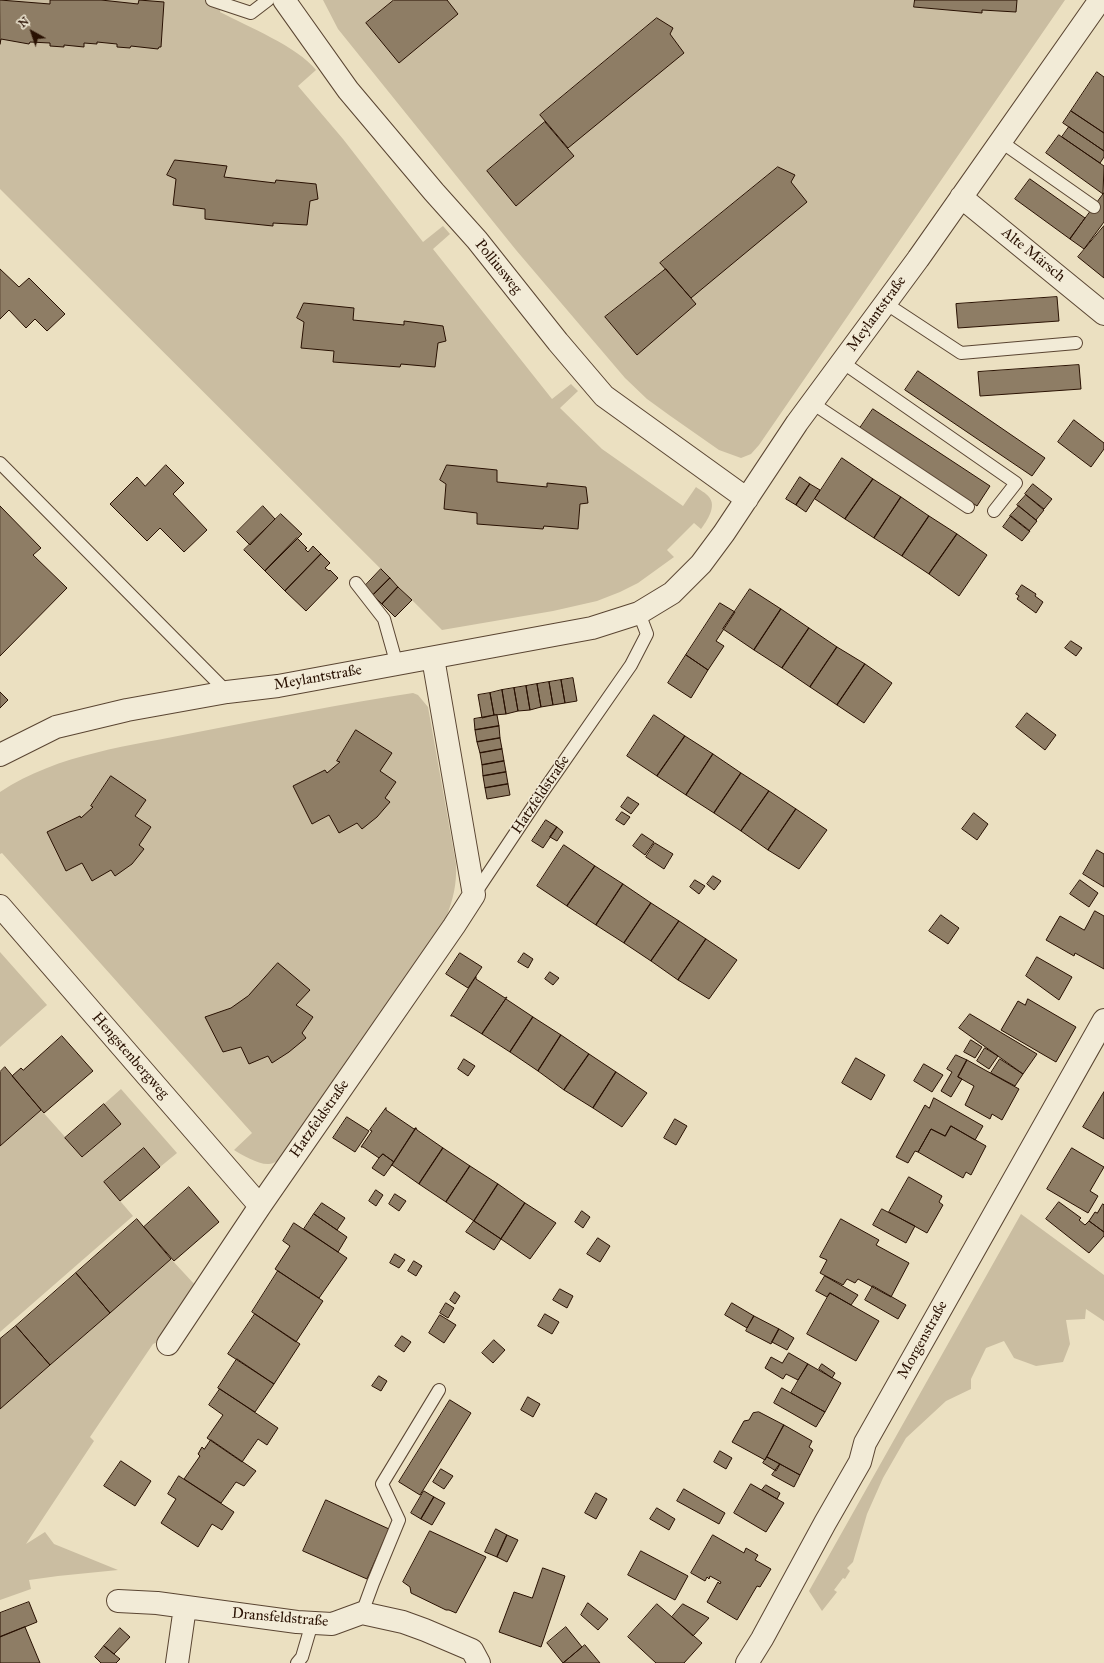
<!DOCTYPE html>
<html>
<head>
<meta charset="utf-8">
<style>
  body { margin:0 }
  #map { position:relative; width:1104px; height:1663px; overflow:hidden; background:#ebe0c1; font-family:"IM FELL Great Primer",serif }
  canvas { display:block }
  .north { position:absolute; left:12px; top:12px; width:40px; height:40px; -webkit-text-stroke:3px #f2ebd7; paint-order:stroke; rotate:320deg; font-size:11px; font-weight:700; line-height:16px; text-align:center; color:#291102 }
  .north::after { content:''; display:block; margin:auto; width:14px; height:18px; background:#291102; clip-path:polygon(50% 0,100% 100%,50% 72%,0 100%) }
</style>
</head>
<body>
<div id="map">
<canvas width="1104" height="1663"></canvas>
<div class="north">N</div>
</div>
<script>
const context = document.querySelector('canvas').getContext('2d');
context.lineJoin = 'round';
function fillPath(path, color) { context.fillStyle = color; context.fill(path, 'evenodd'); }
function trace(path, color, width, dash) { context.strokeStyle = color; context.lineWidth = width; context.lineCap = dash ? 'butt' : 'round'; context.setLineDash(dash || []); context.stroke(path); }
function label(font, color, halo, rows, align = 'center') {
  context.font = font + ' "IM FELL Great Primer",serif'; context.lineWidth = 3; context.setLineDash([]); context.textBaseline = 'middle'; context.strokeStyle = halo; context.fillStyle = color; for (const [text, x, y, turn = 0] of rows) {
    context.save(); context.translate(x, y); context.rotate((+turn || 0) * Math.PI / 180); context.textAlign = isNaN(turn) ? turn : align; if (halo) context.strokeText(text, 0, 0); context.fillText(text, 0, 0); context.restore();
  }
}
fillPath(new Path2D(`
  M0,0H222L220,12C248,27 297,46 316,70L298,86L343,139L423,242L443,226L450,234L433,249L552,399L571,384L578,391L560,408L602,449L683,506L696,487C700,490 706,493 709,497C717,506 707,521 701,529L694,523L667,550L674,557L638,583L620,592L597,601L553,611L442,630L0,189Z
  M323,0H1065L759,445L751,454L741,458L719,450L669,415L647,399L625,378L516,250L338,29Z
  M413,693L418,695L428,707L456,864C457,884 453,900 446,918L281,1159C277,1161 273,1164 269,1164C259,1165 242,1155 234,1150L252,1133L2,853L0,854V792C59,753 131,746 198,732C270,718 341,704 413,693Z
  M0,952L47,1005L0,1047Z
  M121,1089L177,1153L160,1167L144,1149L104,1182L133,1216L0,1332V1146L41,1110L83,1157L121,1124L104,1104Z
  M1021,1214L1104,1275V1321L1086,1309L1085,1319L1066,1320L1070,1344L1063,1362L1036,1366L1014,1358L1004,1341L986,1348L971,1379V1389L946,1401L906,1438L883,1478L867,1514L853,1562L847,1568L850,1571L845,1579L843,1578L834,1590L837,1592L822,1611L809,1591Z
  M171,1259L196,1286L160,1341L153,1344L90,1437L94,1441L26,1544L45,1532L54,1544L118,1570L58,1576L29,1580L31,1589L0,1600V1409Z`), '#cabda1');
const building = new Path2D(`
  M0,0L50,4V0H101L138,4L139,0L164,2L161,47H159L158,49L131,46L130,48L117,47V44L97,42V44L84,43V47L64,45V47L50,46V43L30,42L29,44L1,39L0,44Z
  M394,0H447L458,14L399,63L366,23Z
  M915,0H1017L1016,12L982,10V13L914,7Z
  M657,18L673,28L670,34L684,53L568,148L540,115Z
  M1097,72L1104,77V133L1071,111Z
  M1071,111L1104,133V151L1063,123Z
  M545,122L574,156L516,206L487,171Z
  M1069,127L1104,151V157L1100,163L1062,137Z
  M1059,135L1104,166L1103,194L1046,153Z
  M175,160L227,166L224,177L275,183L276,180L316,184L318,199L310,201L307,225L273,223V226L205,219V209L173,205L176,179L167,175Z
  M778,167L795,175L791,182L807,202L691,298L660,263Z
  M1030,179L1085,218L1070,239L1015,199Z
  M1104,193V222L1084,249L1070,239Z
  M1104,226V278L1078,257Z
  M0,269L19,287L29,278L65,314L47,331L35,319L26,328L9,310L0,319Z
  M666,269L696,304L637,355L605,317Z
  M1057,297L1059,321L958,328L956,304Z
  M304,303L354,308L353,320L404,325V321L443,326L446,341L438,343L435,367L401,364L400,367L333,362L334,351L301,348L304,322L297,318Z
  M1079,365L1081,389L980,396L978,372Z
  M918,371L1045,458L1032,476L905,390Z
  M873,409L990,486L977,506L860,428Z
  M1074,420L1104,443V449L1091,467L1058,442Z
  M842,458L873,479L845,519L815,499Z
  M166,465L184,483L173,494L207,530L184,552L160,528L147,541L110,504L137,477L145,486Z
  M447,465L497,470V482L547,487V483L586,487L588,503L580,504L578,529L544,526L543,529L477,524V513L444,509L446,484L440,480Z
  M800,477L810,484L796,505L786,499Z
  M873,479L901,497L874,538L845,519Z
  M810,484L820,490L806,512L796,505Z
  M1033,484L1052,499L1044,509L1025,494Z
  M1026,495L1044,510L1036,520L1017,505Z
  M901,497L929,516L902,556L874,538Z
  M0,506L41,548L33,555L67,588L0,656Z
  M263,506L275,519L250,545L237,532Z
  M1019,506L1037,521L1029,531L1010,516Z
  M281,514L302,534L265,571L244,550Z
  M929,516L957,534L929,574L902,556Z
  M1011,516L1030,531L1022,541L1003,527Z
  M957,534L987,555L959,596L929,574Z
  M297,538L307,548L305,549L308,552L313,546L321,554L285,591L265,571Z
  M321,554L330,563L325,568L329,571L330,570L338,578L306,611L285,591Z
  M381,569L390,578L373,595L365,586Z
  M390,578L398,587L382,604L373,595Z
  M1022,585L1036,594L1035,596L1043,602L1036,613L1017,599L1019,596L1016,594Z
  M398,587L412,600L395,617L382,604Z
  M750,589L781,609L754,650L723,629Z
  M720,603L735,612L716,641L724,646L708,670L686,655Z
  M781,609L809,628L782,668L754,650Z
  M809,628L837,647L810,687L782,668Z
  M1071,641L1082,648L1076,656L1065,648Z
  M837,647L865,664L837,705L810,687Z
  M686,655L708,670L691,698L668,683Z
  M865,664L892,683L864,723L837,705Z
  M573,678L577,701L565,703L561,680Z
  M561,680L565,703L553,705L549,682Z
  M549,682L553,705L541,707L537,684Z
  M537,684L541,707L530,710L526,686Z
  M526,686L530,710L518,711L514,688Z
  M514,688L518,711L506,714L502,690Z
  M502,690L506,714L494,715L490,693Z
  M0,692L8,700L0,708Z
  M490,693L494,715L482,718L478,695Z
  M1027,713L1056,735L1045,750L1016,727Z
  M497,715L499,726L475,730L474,719Z
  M654,715L685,736L657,776L627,756Z
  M499,726L500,738L477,742L475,730Z
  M356,730L392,753L380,771L396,782L385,798L390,802L377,817L362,829L357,823L339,833L329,815L312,824L293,786L325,770L327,773L340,762L337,761Z
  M685,736L713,754L686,795L657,776Z
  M500,738L502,749L480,753L477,742Z
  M502,749L504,761L482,765L480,753Z
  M713,754L741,773L714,813L686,795Z
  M504,761L506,772L483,776L482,765Z
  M506,772L508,784L485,788L483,776Z
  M741,773L769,791L741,831L714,813Z
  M111,776L146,800L135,816L151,827L139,845L144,849L132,864L115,876L111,870L92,881L82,863L66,871L47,832L80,816L81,818L93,807L91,806Z
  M508,784L510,795L487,799L485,788Z
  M769,791L796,809L768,850L741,831Z
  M628,797L639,804L631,814L621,807Z
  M796,809L827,830L799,869L768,850Z
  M622,812L630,817L624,825L616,820Z
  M974,813L988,824L977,840L962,829Z
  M546,820L557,827L543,848L532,841Z
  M557,827L563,832L557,841L550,837Z
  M642,834L654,842L645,855L633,846Z
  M655,843L673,854L664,869L646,857Z
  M564,845L595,866L567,906L537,886Z
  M1097,850L1104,854V887L1083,874Z
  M595,866L623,884L596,925L567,906Z
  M713,876L721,881L714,890L707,884Z
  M695,880L705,886L699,894L690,887Z
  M1080,880L1098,893L1089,907L1070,894Z
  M623,884L651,903L624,943L596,925Z
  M651,903L679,921L651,961L624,943Z
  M1095,911L1104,916V969L1075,953L1074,956L1046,940L1060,916L1084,930Z
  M941,915L959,928L948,944L929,931Z
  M679,921L706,939L678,980L651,961Z
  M706,939L737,960L709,999L678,980Z
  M460,953L482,967L468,988L446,974Z
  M524,953L533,959L528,968L518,962Z
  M1037,957L1072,977L1059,1000L1026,976Z
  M278,963L310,990L296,1005L313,1017L302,1033L306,1038L289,1052L272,1063L268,1056L249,1064L241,1047L223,1052L205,1017L231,1008L248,996Z
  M550,972L559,978L553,985L545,979Z
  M476,977V979L505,998L507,997L482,1034L453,1016H451Z
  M506,999L533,1017L510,1052L482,1034Z
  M1028,999L1076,1027L1056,1062L1001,1030L1018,1001L1025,1005Z
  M970,1014L1037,1054L1023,1074L959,1028Z
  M533,1017L561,1035L538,1071L510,1052Z
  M561,1035L589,1054L564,1090L538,1071Z
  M62,1036L93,1071L44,1113L12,1076L21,1068L23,1070Z
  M971,1040L982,1047L975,1058L964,1052Z
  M985,1048L998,1056L989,1069L977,1061Z
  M589,1054L616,1072L593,1108L564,1090Z
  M956,1055L967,1060L958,1077L962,1079L951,1097L941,1091L952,1072L947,1069Z
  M856,1058L885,1075L871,1100L842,1083Z
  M464,1059L475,1066L468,1076L458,1069Z
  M1000,1059L1023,1074L1015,1086L991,1073Z
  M967,1060L1019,1089L1002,1120L992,1114L990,1119L965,1105L974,1086L958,1077Z
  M924,1064L943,1075L932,1092L914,1081Z
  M5,1067L41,1110L0,1146V1072Z
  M616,1072L647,1093L622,1127L593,1108Z
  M1104,1092V1139L1083,1127Z
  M934,1098L983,1126L975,1140L951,1126L945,1136L931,1129L918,1152L915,1151L908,1163L896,1157L925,1105L929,1108Z
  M104,1104L121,1124L82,1157L65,1138Z
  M386,1108V1110L414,1129L416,1128L394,1162L383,1154L379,1158L363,1147H361L372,1131L370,1130Z
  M347,1117L369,1131L355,1152L333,1138Z
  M675,1119L687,1126L676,1145L664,1138Z
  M951,1126L986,1146L971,1175L966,1172L963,1178L918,1152L931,1129L945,1136Z
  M416,1128L417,1130L443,1148L419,1184L392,1165L391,1166Z
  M144,1148L160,1167L120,1201L104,1182Z
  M443,1148L470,1166L446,1202L419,1184Z
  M1072,1148L1104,1167L1090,1191L1098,1196L1088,1213L1047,1189Z
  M383,1154L394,1162L384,1176L372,1168L379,1158Z
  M470,1166L498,1184L474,1221L446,1202Z
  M909,1177L942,1196L939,1202L943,1205L927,1233L889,1212Z
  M498,1184L525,1203L501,1239L474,1221Z
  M189,1187L219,1222L174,1261L144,1227Z
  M376,1190L383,1195L376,1206L369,1201Z
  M395,1194L406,1201L399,1211L389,1204Z
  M1059,1202L1081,1218L1079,1220L1085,1225L1089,1221L1104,1232V1236L1089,1253L1046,1219Z
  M322,1203L345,1218L337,1230L314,1214Z
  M525,1203L556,1223L530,1259L501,1239Z
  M1103,1204L1104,1205V1232L1089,1221L1095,1212L1097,1213Z
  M882,1209L915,1226L906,1243L873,1225Z
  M582,1211L590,1217L583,1228L575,1222Z
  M314,1214L347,1237L338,1252L304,1229Z
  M137,1219L171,1259L110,1313L76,1273Z
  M841,1219L879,1240L876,1245L909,1263L891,1297L858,1279L855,1283L847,1279L843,1285L820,1273L827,1260L820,1257Z
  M474,1221L501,1239L494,1250L466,1232Z
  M294,1223L347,1258L319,1298L275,1269L290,1246L283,1241Z
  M598,1238L610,1246L600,1262L587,1254Z
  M395,1254L405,1260L399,1268L390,1263Z
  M414,1261L422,1266L416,1276L408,1271Z
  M278,1271L323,1301L296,1342L252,1312Z
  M76,1273L110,1313L50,1365L16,1326Z
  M825,1276L858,1295L851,1305L830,1293L827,1297L816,1291Z
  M873,1286L906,1305L898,1319L865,1300Z
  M560,1289L573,1296L567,1308L553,1300Z
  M455,1292L460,1296L455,1304L450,1300Z
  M830,1293L879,1321L856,1361L807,1334Z
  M446,1303L454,1308L448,1318L440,1313Z
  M732,1303L754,1316L747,1328L725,1315Z
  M255,1314L300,1344L274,1384L228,1354Z
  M545,1314L559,1322L552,1334L538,1326Z
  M440,1315L456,1325L444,1343L429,1333Z
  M754,1316L779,1329L771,1344L746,1331Z
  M16,1326L50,1365L0,1409V1339Z
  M779,1329L794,1338L787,1350L772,1342Z
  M402,1336L411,1342L404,1352L395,1346Z
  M494,1340L505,1350L493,1363L482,1353Z
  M789,1353L808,1364L798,1380L786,1374L783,1379L765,1368L771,1357L782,1363Z
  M237,1359L274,1384L255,1412L218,1388Z
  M808,1364L841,1383L825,1412L791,1393Z
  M822,1364L835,1373L832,1378L819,1369Z
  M379,1376L387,1381L381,1391L372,1386Z
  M782,1388L825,1412L816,1427L774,1403Z
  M220,1389L278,1428L267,1445L258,1439L242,1462L207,1438L223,1415L209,1405Z
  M528,1397L540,1404L533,1417L521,1410Z
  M450,1400L471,1413L420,1495L399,1482Z
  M759,1412L784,1425L765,1460L732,1442L744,1421L749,1420L753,1413Z
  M784,1425L812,1441L809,1447L813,1450L800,1475L767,1457Z
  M211,1440L256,1471L244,1486L236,1482L221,1503L184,1479L200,1456L198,1454L202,1447L204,1449Z
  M720,1451L732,1458L726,1469L714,1462Z
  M767,1457L780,1464L776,1471L763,1463Z
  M121,1461L151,1481L135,1506L104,1486Z
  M780,1464L800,1475L794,1487L772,1475Z
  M441,1469L453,1476L444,1489L433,1482Z
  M179,1476L234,1512L222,1530L212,1524L198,1547L161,1523L176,1499L168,1494Z
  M751,1484L784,1503L766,1532L734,1513Z
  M766,1485L780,1493L777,1499L762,1490Z
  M684,1489L725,1513L719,1524L677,1501Z
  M424,1491L434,1497L421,1519L411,1513Z
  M596,1493L607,1499L596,1519L585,1513Z
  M434,1497L445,1503L432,1525L421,1519Z
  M326,1500L389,1529L367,1579L303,1551Z
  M657,1508L675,1519L669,1530L650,1519Z
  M496,1529L507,1535L497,1557L485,1552Z
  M430,1531L486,1557L456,1613L449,1610H446L411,1593L410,1587L403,1582Z
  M507,1535L518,1540L507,1562L497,1557Z
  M713,1535L744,1553L746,1548L758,1555L755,1560L771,1569L760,1587L757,1586L737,1620L707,1602L718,1582L720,1584L721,1582L710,1576L709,1579L707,1577L705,1581L691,1573Z
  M641,1551L688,1576L675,1600L628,1575Z
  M543,1568L565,1576L541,1647L499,1632L514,1592L532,1598Z
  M29,1602L37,1622L0,1637V1613Z
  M588,1603L608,1619L598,1630L581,1615Z
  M657,1604L702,1643L684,1663H656L628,1637Z
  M683,1604L709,1618L693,1636L672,1617Z
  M25,1627L40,1663H0V1637Z
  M566,1627L582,1647L563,1663L547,1643Z
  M120,1628L130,1637L114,1654L104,1646Z
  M585,1645L600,1663H563L582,1647Z
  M104,1646L120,1659L116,1663H101L95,1657Z`);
fillPath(building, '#8e7d65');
trace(building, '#291102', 1);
const service = new Path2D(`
  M212,0L251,13L268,0
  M1000,141L1094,207
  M885,303L961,353L1076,343
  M842,362L1016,483L994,511
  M812,403L968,507
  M0,463L227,692
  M356,583L384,619L397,665
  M474,895L542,793L631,665L647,634L639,613
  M362,1613L373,1583L399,1520L382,1484L439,1390
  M297,1663L302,1657L312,1623`);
const minor = new Path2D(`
  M284,0L348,90L434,192L477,240L558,342L604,396L747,499
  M961,197L1104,314
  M0,755L56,727L127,710L227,692L278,686L592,628L639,613L672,593L701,564L724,533L797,423L918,259L1100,0
  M0,906L260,1206
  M168,1344L260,1206L454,926L474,895L433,658
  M118,1601L157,1603L297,1622L332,1624L362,1613L403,1622L425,1630L472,1650L479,1663
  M177,1663L185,1607
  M747,1663L762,1639L825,1523L860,1462L865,1443L1104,1020`);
trace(service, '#5a4532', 14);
trace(minor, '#5a4532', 24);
trace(service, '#f2ebd7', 12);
trace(minor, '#f2ebd7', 22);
label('15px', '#291102', '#f2ebd7', [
  ["Alte Märsch",1033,255,39],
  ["Polliusweg",498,267,51],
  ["Meylantstraße",877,314,-54],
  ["Meylantstraße",318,678,-10],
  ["Hatzfeldstraße",541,795,-56],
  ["Hengstenbergweg",130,1056,49],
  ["Hatzfeldstraße",320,1119,-55],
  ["Morgenstraße",923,1340,-61],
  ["Dransfeldstraße",280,1618,5]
]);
</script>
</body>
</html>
